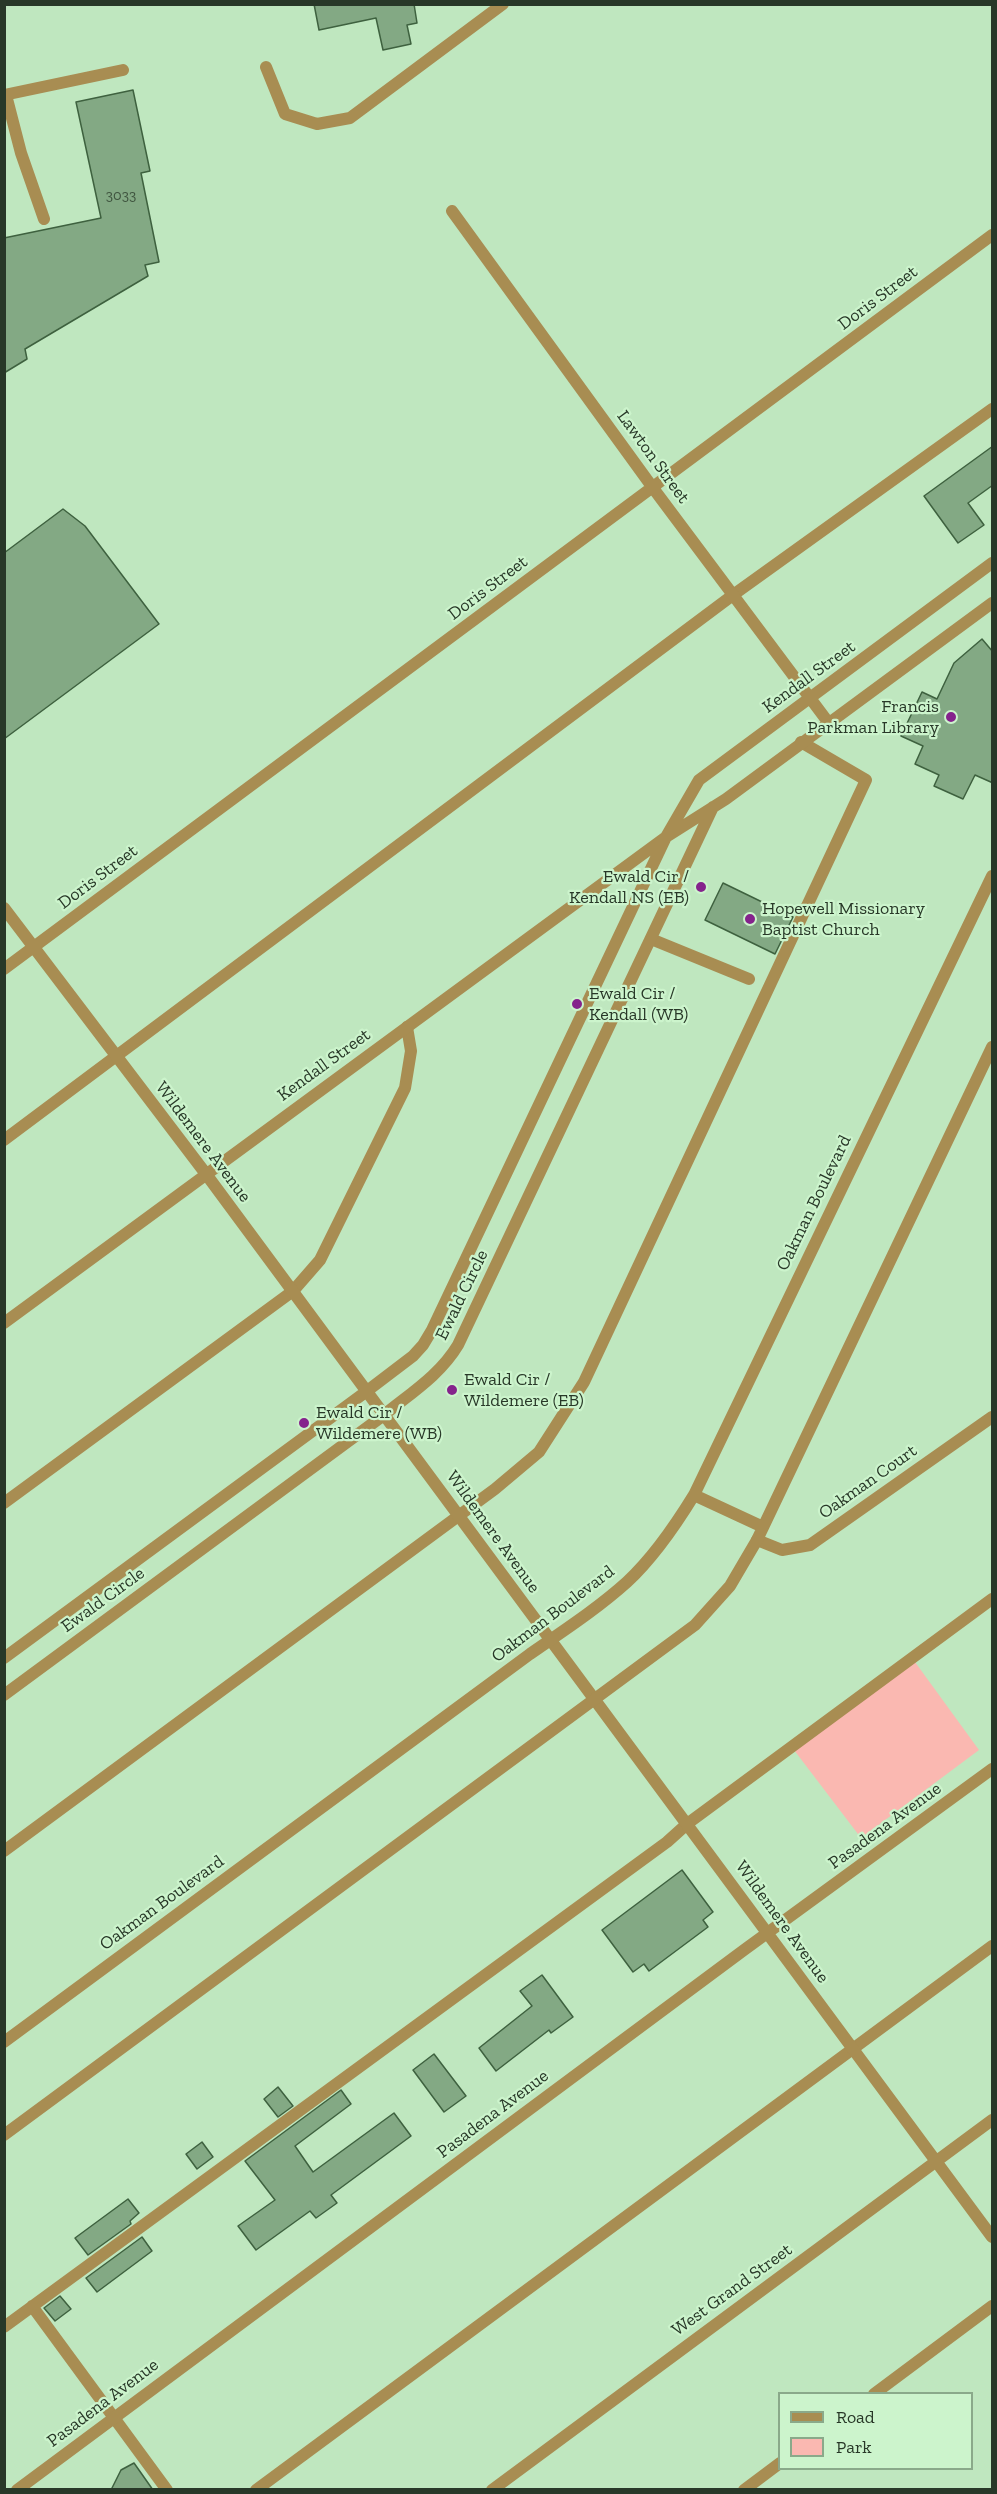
<!DOCTYPE html>
<html>
<head>
<meta charset="utf-8">
<style>
  body { margin:0 }
  #map { position:relative; width:997px; height:2494px; overflow:hidden; background:#bfe7bf; font-family:"Zilla Slab",serif }
  canvas { display:block }
  .frame { position:absolute; inset:0; border:6px solid #283828; pointer-events:none }
  .legend { position:absolute; left:778px; top:2392px; width:195px; height:78px; box-sizing:border-box; background:#ccf4cc; border:2px solid #8aa98a; margin:0; padding:8px 10px; list-style:none; font-size:18px; color:#283828 }
  .legend li { display:flex; align-items:center; gap:12px; height:30px }
  .legend b { width:30px; border:2px solid #8aa98a }
</style>
</head>
<body>
<div id="map">
<canvas width="997" height="2494"></canvas>
<div class="frame"></div>
<ul class="legend">
<li><b style="height:8px;background:#a88d52"></b>Road</li>
<li><b style="height:16px;background:#fab8b1"></b>Park</li>
</ul>
</div>
<script>
const context = document.querySelector('canvas').getContext('2d');
context.lineJoin = 'round';
function fillPath(path, color) { context.fillStyle = color; context.fill(path, 'evenodd'); }
function trace(path, color, width, dash) { context.strokeStyle = color; context.lineWidth = width; context.lineCap = dash ? 'butt' : 'round'; context.setLineDash(dash || []); context.stroke(path); }
function label(font, color, halo, rows, align = 'center') {
  context.font = font + ' "Zilla Slab",serif'; context.lineWidth = 4.5; context.setLineDash([]); context.textBaseline = 'middle'; context.strokeStyle = halo; context.fillStyle = color; for (const [text, x, y, turn = 0] of rows) {
    context.save(); context.translate(x, y); context.rotate((+turn || 0) * Math.PI / 180); context.textAlign = isNaN(turn) ? turn : align; if (halo) context.strokeText(text, 0, 0); context.fillText(text, 0, 0); context.restore();
  }
}
fillPath(new Path2D(`
  M915,1662L979,1750L861,1838L794,1750Z`), '#fab8b1');
const building = new Path2D(`
  M314,4H414L417,23L407,25L411,44L383,50L376,18L319,30Z
  M133,90L150,171L141,173L159,262L145,265L148,276L25,349L27,359L4,373V238L101,218L76,102Z
  M993,446V485L968,503L984,525L958,543L924,496Z
  M63,509L85,526L159,624L4,739V553Z
  M982,639L993,652V783L975,775L963,799L934,786L939,775L915,764L923,746L901,736L922,692L937,699L954,663Z
  M723,883L793,917L775,954L705,920Z
  M682,1870L713,1912L703,1920L708,1927L649,1971L644,1964L633,1972L602,1930Z
  M542,1975L573,2017L551,2033L549,2030L496,2071L479,2048L532,2006L520,1991Z
  M434,2054L466,2096L444,2112L413,2070Z
  M278,2087L293,2106L278,2117L264,2099Z
  M341,2090L351,2104L295,2146L313,2172L394,2113L411,2136L331,2195L337,2203L316,2218L310,2211L256,2250L238,2226L275,2200L245,2161Z
  M202,2142L213,2157L197,2169L186,2154Z
  M128,2199L139,2213L130,2221L131,2224L88,2255L75,2238Z
  M142,2237L152,2251L97,2292L86,2278Z
  M60,2296L71,2309L55,2321L44,2308Z
  M134,2463L153,2490H111L121,2470Z`);
fillPath(building, '#83a984');
trace(building, '#3e613f', 1.5);
trace(new Path2D(`
  M266,67L285,114L317,124L350,118L503,4
  M6,95L21,153L44,219
  M651,939L749,979
  M4,1140L733,595L992,409
  M4,1503L293,1291L320,1260L405,1088L411,1051L407,1027
  M4,1851L495,1489L539,1452L584,1382L866,780L801,742
  M32,2306L167,2490
  M4,2327L667,1842L687,1824L992,1599
  M874,2394L992,2306
  M256,2490L992,1946
  M744,2490L780,2463`), '#a88d52', 12);
trace(new Path2D(`
  M4,95L123,70
  M452,211L653,488L828,722
  M4,908L206,1174L992,2237
  M4,969L992,235
  M4,1323L666,837L726,799L992,603
  M757,1540L782,1550L810,1545L992,1417
  M4,1658L367,1391L413,1356L423,1345L432,1330L666,837L699,780L992,563
  M4,1695L384,1415C411,1393 440,1375 458,1345L713,807
  M17,2490L744,1950L992,1769
  M492,2490L992,2120`), '#a88d52', 12);
trace(new Path2D(`
  M694,1495L763,1527
  M4,2042L530,1654C563,1631 597,1609 627,1582C654,1557 675,1526 694,1495L992,876
  M4,2135L695,1625L730,1586L757,1540L992,1047`), '#a88d52', 12);
for (const [x, y, r, color] of [
  [951,717,6,"#85238c"],
  [701,887,6,"#85238c"],
  [750,919,6,"#85238c"],
  [577,1004,6,"#85238c"],
  [452,1390,6,"#85238c"],
  [304,1423,6,"#85238c"]
]) { const dot = new Path2D(); dot.arc(x, y, r, 0, 2 * Math.PI); context.fillStyle = color; context.fill(dot); trace(dot, '#ccf4cc', 2); }
label('15px', '#3f543f', null, [
  ["3033",121,196]
]);
label('18px', '#283828', '#ccf4cc', [
  ["Doris Street",878,298,-37],
  ["Lawton Street",653,457,54],
  ["Doris Street",488,588,-37],
  ["Kendall Street",809,677,-36],
  ["Doris Street",98,877,-37],
  ["Kendall Street",324,1065,-36],
  ["Wildemere Avenue",203,1142,53],
  ["Oakman Boulevard",814,1203,-64],
  ["Ewald Circle",462,1295,-64],
  ["Oakman Court",868,1482,-35],
  ["Wildemere Avenue",493,1532,54],
  ["Ewald Circle",103,1600,-36],
  ["Oakman Boulevard",553,1614,-37],
  ["Pasadena Avenue",885,1826,-36],
  ["Oakman Boulevard",162,1903,-36],
  ["Wildemere Avenue",782,1922,54],
  ["Pasadena Avenue",493,2114,-37],
  ["West Grand Street",732,2290,-36],
  ["Pasadena Avenue",103,2403,-37]
]);
label('18px', '#283828', '#ccf4cc', [
  ["Francis",939,707,"right"],
  ["Parkman Library",939,728,"right"],
  ["Ewald Cir /",689,877,"right"],
  ["Kendall NS (EB)",689,898,"right"],
  ["Hopewell Missionary",762,909],
  ["Baptist Church",762,930],
  ["Ewald Cir /",589,994],
  ["Kendall (WB)",589,1015],
  ["Ewald Cir /",464,1380],
  ["Wildemere (EB)",464,1401],
  ["Ewald Cir /",316,1413],
  ["Wildemere (WB)",316,1434]
], 'left');
</script>
</body>
</html>
